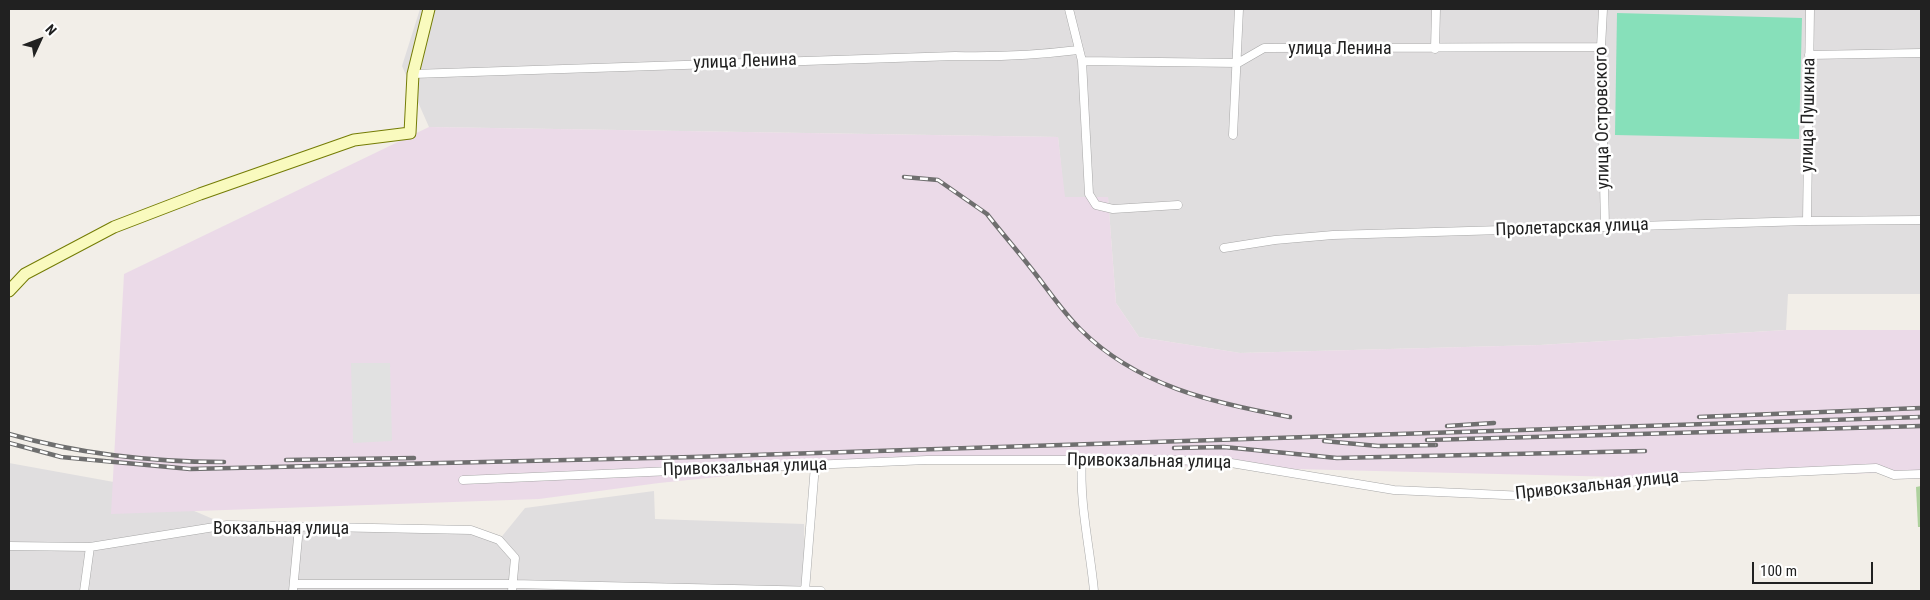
<!DOCTYPE html>
<html>
<head>
<meta charset="utf-8">
<style>
  body { margin:0 }
  #map { position:relative; width:1930px; height:600px; overflow:hidden; background:#f2eee8; font-family:"Roboto Condensed",sans-serif }
  canvas { display:block }
  .frame { position:absolute; inset:0; border:10px solid #212121; pointer-events:none }
  .north { position:absolute; left:15px; top:15px; width:50px; height:50px; -webkit-text-stroke:4px #fff; paint-order:stroke; rotate:47deg; font-size:14px; font-weight:700; line-height:20px; text-align:center; color:#212121 }
  .north::after { content:''; display:block; margin:auto; width:18px; height:22px; background:#212121; clip-path:polygon(50% 0,100% 100%,50% 72%,0 100%) }
  .scale { position:absolute; left:1752px; top:562px; width:121px; height:22px; box-sizing:border-box; border:2px solid #212121; border-top:0; padding-left:6px; font-size:15px; line-height:18px; white-space:nowrap; color:#212121; -webkit-text-stroke:4px #fff; paint-order:stroke }
</style>
</head>
<body>
<div id="map">
<canvas width="1930" height="600"></canvas>
<div class="frame"></div>
<div class="north">N</div>
<div class="scale">100 m</div>
</div>
<script>
const context = document.querySelector('canvas').getContext('2d');
context.lineJoin = 'round';
function fillPath(path, color) { context.fillStyle = color; context.fill(path, 'evenodd'); }
function trace(path, color, width, dash) { context.strokeStyle = color; context.lineWidth = width; context.lineCap = dash ? 'butt' : 'round'; context.setLineDash(dash || []); context.stroke(path); }
function label(font, color, halo, rows, align = 'center') {
  context.font = font + ' "Roboto Condensed",sans-serif'; context.lineWidth = 5; context.setLineDash([]); context.textBaseline = 'middle'; context.strokeStyle = halo; context.fillStyle = color; for (const [text, x, y, turn = 0] of rows) {
    context.save(); context.translate(x, y); context.rotate((+turn || 0) * Math.PI / 180); context.textAlign = isNaN(turn) ? turn : align; if (halo) context.strokeText(text, 0, 0); context.fillText(text, 0, 0); context.restore();
  }
}
fillPath(new Path2D(`
  M420,9H1921V294H1788L1786,330L1540,345L1240,353L1139,337L1116,303L1108,198L1064,197L1058,137L429,127L402,66Z
  M9,463L136,486L227,525L471,530L499,540L525,508L654,491L655,519L804,524L805,591H9Z`), '#e0dedf');
fillPath(new Path2D(`
  M429,127L1058,137L1065,197H1108L1116,303L1139,337L1240,353L1540,345L1786,330H1921V472L1661,478L927,460L815,467L659,483L539,499L111,514L124,274Z`), '#ebdae8');
fillPath(new Path2D(`
  M1921,486V527H1918L1916,487Z`), '#aed19d');
fillPath(new Path2D(`
  M1617,13L1802,18L1799,139L1615,135Z`), '#87e0ba');
fillPath(new Path2D(`
  M351,363H390L392,441L353,443Z`), '#e1e1e1');
const street = new Path2D(`
  M1069,9L1082,61L1089,194L1096,205L1113,209L1178,205
  M1603,9L1601,47L1605,227
  M1435,49L1436,9
  M1809,55L1921,53
  M1082,61L1238,63L1264,48L1601,47
  M413,74L955,56C996,57 1037,55 1078,50
  M1233,135L1239,9
  M1807,221L1810,9
  M1224,248L1275,240L1333,235L1807,221L1921,220
  M1082,460C1079,502 1090,548 1094,591
  M463,480L927,460H1170L1225,462L1394,490L1526,496L1661,478L1876,468L1894,475L1921,474
  M9,546L90,547L227,525L471,530L499,540L515,558L512,591
  M294,584H513L821,591
  M84,591L90,547
  M293,591L299,527
  M805,591L815,465`);
const secondary = new Path2D(`
  M9,291L25,274L114,227L200,194L354,140L410,133L413,74L429,9`);
trace(street, '#a8a8a8', 9);
trace(secondary, '#747c05', 13);
trace(street, '#fff', 8);
trace(secondary, '#f9fabe', 11);
const rail = new Path2D(`
  M904,177L938,180L987,214C1001,232 1016,249 1030,267C1047,288 1061,310 1080,329C1137,386 1213,403 1290,417
  M1699,417L1921,408
  M1447,426L1494,423
  M9,434C79,454 151,462 224,462
  M1427,440L1921,426
  M1324,441L1378,446L1436,445
  M9,443L61,457L190,469L693,457L1921,417
  M1174,448L1224,447L1337,458L1645,451
  M286,460L414,458`);
trace(rail, '#6f6f6f', 4.5);
trace(rail, '#fff', 2.5, [8]);
label('18px', '#212121', '#fff', [
  ["улица Ленина",1340,49],
  ["улица Ленина",745,62,-2],
  ["улица Пушкина",1809,115,-89],
  ["улица Островского",1603,118,-91],
  ["Пролетарская улица",1572,228,-2],
  ["Привокзальная улица",1149,462,1],
  ["Привокзальная улица",745,468,-2],
  ["Привокзальная улица",1597,486,-6],
  ["Вокзальная улица",281,529]
]);
</script>
</body>
</html>
